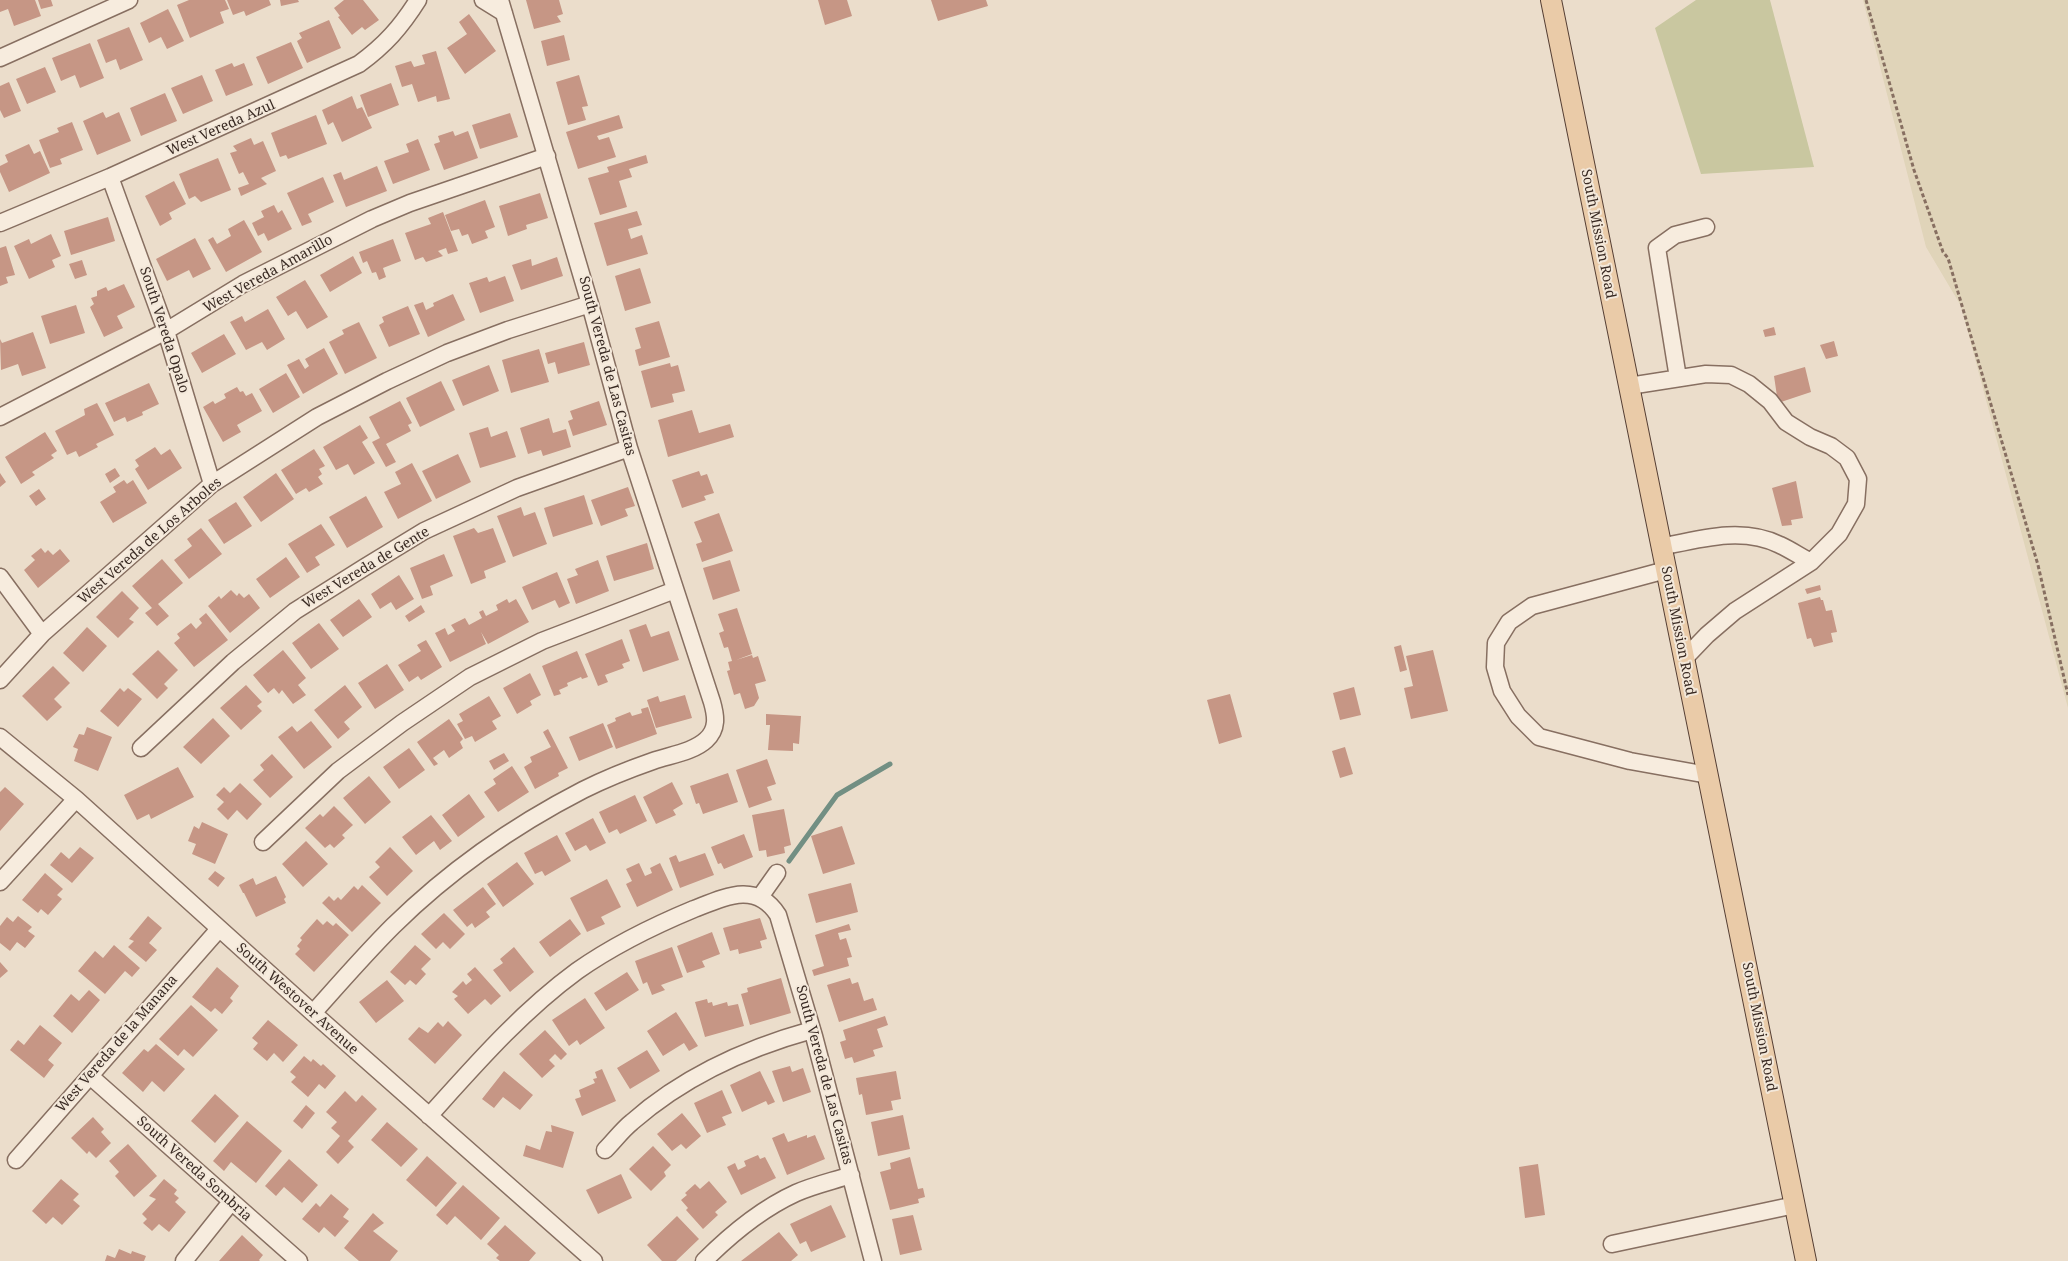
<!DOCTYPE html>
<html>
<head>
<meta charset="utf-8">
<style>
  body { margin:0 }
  canvas { display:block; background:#ebddcb }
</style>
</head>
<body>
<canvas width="2068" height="1261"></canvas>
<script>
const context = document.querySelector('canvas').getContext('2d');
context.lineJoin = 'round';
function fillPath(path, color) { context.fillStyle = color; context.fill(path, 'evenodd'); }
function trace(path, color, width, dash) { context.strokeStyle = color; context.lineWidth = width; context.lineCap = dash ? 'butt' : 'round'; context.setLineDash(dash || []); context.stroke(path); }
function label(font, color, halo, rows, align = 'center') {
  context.font = font + ' "Noto Serif",serif'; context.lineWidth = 4; context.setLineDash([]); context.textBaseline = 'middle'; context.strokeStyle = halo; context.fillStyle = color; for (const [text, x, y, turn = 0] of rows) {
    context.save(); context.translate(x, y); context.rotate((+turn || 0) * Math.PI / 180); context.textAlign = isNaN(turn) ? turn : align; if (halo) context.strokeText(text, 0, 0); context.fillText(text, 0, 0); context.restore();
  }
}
fillPath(new Path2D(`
  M1863,0H2068V708L1961,306L1926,247Z`), '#e0d4b9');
fillPath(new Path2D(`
  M1696,0H1770L1814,167L1701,174L1655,28Z`), '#c9c7a0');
trace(new Path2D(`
  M789,861L837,795L890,764`), '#728f83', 5);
fillPath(new Path2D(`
  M0,0H35L41,16L14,26L8,9L0,12Z
  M38,0H51L53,6L41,9Z
  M189,0H225L229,9L220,12L224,23L190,38L177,5Z
  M227,0H269L271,5L246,16L244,11L233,15Z
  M280,0H298L299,2L281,6Z
  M344,0H363L379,20L365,30L362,27L352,35L338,17L340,16L334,8Z
  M526,0H559L563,14L557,16L561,22L534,29Z
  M818,0H847L852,16L825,25Z
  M931,0H986L988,6L938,21Z
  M168,9L184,41L167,49L161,37L149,43L140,23Z
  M469,14L496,51L465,74L447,48L467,34L459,22Z
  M329,20L341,48L307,63L297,41L302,38L299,33Z
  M129,27L143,60L120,70L116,59L106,63L97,40Z
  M564,35L570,60L547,66L541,41Z
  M291,42L303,68L268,84L256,57Z
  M90,43L104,78L80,88L75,75L61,81L52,58Z
  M436,51L450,99L437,102L436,96L418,102L412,84L402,87L395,66L411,61L414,67L425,64L422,55Z
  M232,63L234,67L244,63L253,85L226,96L215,70Z
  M45,67L56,92L27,104L16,79Z
  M202,75L213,101L183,114L171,88Z
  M579,75L588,106L582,107L586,120L568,125L556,82Z
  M9,82L21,111L4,118L0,110V86Z
  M391,83L399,105L368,117L360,95Z
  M165,93L177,121L141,136L130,108Z
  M352,96L357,109L362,107L372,128L342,142L333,122L328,125L322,110Z
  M103,112L106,118L119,112L131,141L97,155L83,121Z
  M510,113L518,137L480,149L472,125Z
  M316,115L327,144L288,159L286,155L280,157L271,133Z
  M619,115L623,128L597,136L599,140L609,137L616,157L578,169L566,132Z
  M72,122L83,150L60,159L62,164L50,168L39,140L59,132L57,128Z
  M453,131L455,136L468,131L478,158L444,170L434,144L440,142L438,136Z
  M251,138L254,145L263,141L276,171L261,178L267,184L241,196L238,188L249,184L243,172L239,174L230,153L237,151L233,146Z
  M418,139L430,170L393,184L384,161L409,152L406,144Z
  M29,144L34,154L40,151L50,173L9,192L0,172V166L8,162L5,155Z
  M646,155L648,163L629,169L632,177L619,181L627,207L600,215L588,178L609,172L607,167Z
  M218,158L231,190L201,202L195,196L189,199L179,174Z
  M377,166L387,191L346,207L333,175L341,172L344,180Z
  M323,177L334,202L308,214L312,222L302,226L287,193Z
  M174,181L186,204L169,213L172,219L160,226L145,196Z
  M540,193L548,218L526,225L527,229L508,236L499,206Z
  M485,200L495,227L485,231L488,238L472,244L468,234L462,236L459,229L451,231L445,215Z
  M274,205L278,213L282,210L292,229L268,241L264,233L258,236L252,223L264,217L261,211Z
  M637,211L642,225L628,229L631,239L642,235L648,254L607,266L594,223Z
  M443,212L458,251L448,254L446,248L438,251L443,256L426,262L423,257L415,260L405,233L431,224L428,218Z
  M108,217L115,241L71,255L64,231Z
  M244,220L262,252L226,272L208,240L213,237L217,244L231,236L228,229Z
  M51,234L61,256L52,260L55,267L29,279L14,246L29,239L31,244Z
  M195,238L211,269L193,278L189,270L167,281L156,259Z
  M393,239L401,261L383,268L386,277L379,280L376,272L372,273L367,261L363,263L359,252Z
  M6,246L15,275L6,277L8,283L0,286V248Z
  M353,256L362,273L330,292L320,275Z
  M557,257L563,276L521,290L512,265L531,259L532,266Z
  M82,260L87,275L75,279L69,264Z
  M640,268L651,303L625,311L615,276Z
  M505,276L514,301L480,313L469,283L487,277L489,282Z
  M305,280L328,317L307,329L296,311L288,316L276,297Z
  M124,284L135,307L117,316L123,328L104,337L90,307L94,304L91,298L97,296V291L106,287L108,291Z
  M453,294L465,320L428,337L414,305L423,302L426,310L434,306L433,303Z
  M76,305L85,333L50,344L41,316Z
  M408,306L420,334L389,347L379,325L384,322L382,317Z
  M268,309L285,339L267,350L262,342L246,350L230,322L242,316L245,322Z
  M659,321L670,357L639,366L635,350L641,348L635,328Z
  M359,322L377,358L345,374L329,342L344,334L342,330Z
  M1774,327L1776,335L1765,337L1763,330Z
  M33,332L46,368L22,376L18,364L1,370L0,339L2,343Z
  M224,334L236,354L202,373L191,353Z
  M1834,341L1838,356L1826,359L1820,345Z
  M584,342L590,365L558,374L555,362L548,364L545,353Z
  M324,348L338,374L303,394L287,365L299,359L305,369L309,366L305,359Z
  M539,349L549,382L511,393L502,360Z
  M670,363L671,367L678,365L685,391L672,394L674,402L651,408L641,371Z
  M489,365L499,391L463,406L452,380Z
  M1805,367L1811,392L1778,403L1774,376Z
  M286,373L300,397L273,413L259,389Z
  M441,381L455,410L420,427L406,398Z
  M149,383L159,404L142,412L143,415L127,422L125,417L114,422L105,403Z
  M237,387L240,392L243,391L246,396L252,393L262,411L237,425L241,432L223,442L203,407L213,401L215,404L226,398L224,394Z
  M400,401L412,423L408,425L411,431L386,444L396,462L386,467L372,442L380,438L369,417Z
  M599,401L607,425L573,436L568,421L573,419L570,411Z
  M97,403L114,435L96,444L98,447L79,457L76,451L67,455L55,431L85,415L84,409Z
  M692,410L699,433L730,424L734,437L668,457L658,420Z
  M549,418L553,433L566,429L571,447L543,456L541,450L528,454L520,428Z
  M360,425L368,438L362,442L375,463L354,475L348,464L336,470L323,447Z
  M488,427L491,437L507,431L516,457L480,468L469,433Z
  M45,432L57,451L51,455L54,458L32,472L35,475L21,484L5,457Z
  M155,447L161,455L170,449L182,468L148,490L135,469L139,466L135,460Z
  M314,449L325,466L319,469L322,474L318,477L323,484L309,492L306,488L296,494L281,470Z
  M458,454L471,482L436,499L422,471Z
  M412,463L432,501L398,519L384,492L401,484L395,472Z
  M115,468L120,476L110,483L105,474Z
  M699,471L701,476L707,474L714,493L704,496L706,500L682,508L672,480Z
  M0,473L6,482L0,487Z
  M276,473L294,499L261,522L243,497Z
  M124,480L127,484L133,480L147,503L113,523L100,502L116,492L113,487Z
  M1796,481L1803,518L1791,520L1792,525L1782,526L1772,488Z
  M628,487L635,506L625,509L628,516L601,526L591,500Z
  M39,489L46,499L36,506L29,496Z
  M584,495L593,524L553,537L544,508Z
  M366,496L383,527L347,548L329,517Z
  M236,502L252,526L224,544L208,520Z
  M521,507L524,516L535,512L547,544L513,557L497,516Z
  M719,513L733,551L702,562L696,544L702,542L694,522Z
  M321,524L335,545L315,557L320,565L307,573L288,544Z
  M201,528L222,554L189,579L174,560L192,546L187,539Z
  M474,528L478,533L493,528L506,562L484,571L486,578L471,584L453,536Z
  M647,543L654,569L614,581L606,556Z
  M41,548L45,553L48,550L53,555L60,549L70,561L38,588L24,570L35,560L31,556Z
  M444,554L453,576L430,586L433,595L422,599L410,568Z
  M286,557L300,577L270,598L256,579Z
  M162,559L183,583L158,604L169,616L157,626L145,613L152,608L132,586Z
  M598,560L609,591L576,604L567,579L578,575L575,569Z
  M730,560L740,591L713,600L703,568Z
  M557,572L570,603L559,608L555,600L532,610L522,587Z
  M399,575L414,599L396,610L391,602L380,609L371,594Z
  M1820,585L1821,590L1807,594L1805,589Z
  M231,590L237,596L239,593L244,598L249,594L260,608L230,633L208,606L219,596L221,599Z
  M122,591L139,608L129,619L134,622L118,638L96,617Z
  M1820,597L1821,600H1823L1826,611L1832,610L1837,632L1831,633L1833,642L1814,647L1811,638L1807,639L1798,603Z
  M359,599L372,617L343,637L330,620Z
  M507,599L509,603L516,599L529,622L488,644L481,632L486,644L450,662L435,633L445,628L448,635L455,631L451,625L465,618L469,625L482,618L479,612L483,610L486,616L498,610L496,605Z
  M421,605L425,612L409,622L405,616Z
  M737,608L752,654L736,660L752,655L753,658L758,656L766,681L755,684L759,698L754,706L745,709L740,693L734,695L727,671L730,670L728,662L732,661L728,647L724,648L719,633L724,631L718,614Z
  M206,613L228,640L194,667L174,643L180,638L177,634L191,623L196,629L202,623L199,619Z
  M319,623L339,649L311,669L292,643Z
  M646,624L651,637L669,631L679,660L643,672L629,630Z
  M87,627L107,646L83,672L63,653Z
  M622,639L630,661L622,664L624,668L605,675L608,682L598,686L585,654Z
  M426,640L442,667L421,680L418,676L409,682L398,665L421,651L417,645Z
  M1401,645L1407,670L1400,672L1394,647Z
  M158,650L178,670L164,684L168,688L157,699L132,674Z
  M283,650L306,678L298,685L306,695L293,704L282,690L279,694L274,688L268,693L253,675Z
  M1433,650L1448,711L1411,719L1404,688L1413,686L1406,656Z
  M577,651L588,677L582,679L581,677L567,683L568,686L559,690L561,694L554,696L542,666Z
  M387,664L404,690L375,709L358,683Z
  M53,666L70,683L54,699L62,707L47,721L22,696Z
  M530,673L541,695L530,701L532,705L517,714L503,688Z
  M246,685L262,702L257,706L262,711L241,730L220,708Z
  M345,685L362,707L344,722L350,729L338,739L314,710Z
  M1354,687L1361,715L1340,720L1333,693Z
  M120,688L124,692L128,688L142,699L118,727L100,711Z
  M1230,694L1242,737L1219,744L1207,700Z
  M685,695L692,718L656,728L647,700L658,696L660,702Z
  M489,696L501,716L492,721L497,729L475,742L472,736L465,739L457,724L463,721L459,714Z
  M648,707L657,734L616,749L607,725L616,721L615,718L630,712L632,716L642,713L641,709Z
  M766,714L801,716L799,744L793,743V751L768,750L770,725H766Z
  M213,718L230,736L201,764L183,747Z
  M449,719L463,739L460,742L463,748L449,758L444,750L433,758L438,764L434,766L417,742Z
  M311,721L332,747L304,769L278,737L292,726L297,732Z
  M603,723L613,747L579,761L569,737Z
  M87,727L112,737L98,771L74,761L78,749L73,747L79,734L84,735Z
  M548,729L568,768L558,773L559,776L535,789L524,767L532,762L530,757L551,747L543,732Z
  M1345,747L1353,774L1340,778L1332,751Z
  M409,748L425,770L399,789L383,767Z
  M504,753L509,761L494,770L489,761Z
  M272,754L293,777L270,798L253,780L264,770L260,765Z
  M767,759L776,784L767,787L772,800L749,808L736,770Z
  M512,766L529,792L498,812L484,792L496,784L493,779Z
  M178,767L194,797L151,819L149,814L137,820L124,795Z
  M728,773L738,802L703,814L699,803L696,804L690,786Z
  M369,776L391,802L365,824L343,798Z
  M672,782L683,804L673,810L676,815L656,824L643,797Z
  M240,783L262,804L247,820L237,810L228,820L217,809L224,802L216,795L224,787L230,793Z
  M5,787L24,804L0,831V792Z
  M469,794L485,817L458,837L442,815Z
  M635,795L647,821L620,834L617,829L609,833L599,812Z
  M334,806L353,825L342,835L345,838L334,848L330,844L325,848L305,828L320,814L323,817Z
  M784,809L791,845L784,847L785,853L767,857L766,850L759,851L752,815Z
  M431,815L452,841L440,850L434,841L416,855L402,837Z
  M593,818L606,843L590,851L586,845L575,851L565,833Z
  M202,822L228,834L215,864L192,854L196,844L188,841L194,826L199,829Z
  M842,826L855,864L823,874L811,836Z
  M744,834L753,857L724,869L721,863L718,864L711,847Z
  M557,835L571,861L545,876L542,871L535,874L524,853Z
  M306,841L328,864L303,887L282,864Z
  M80,847L94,858L72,883L50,865L61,852L69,859Z
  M390,847L413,871L387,896L369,877L380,867L375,862Z
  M705,853L714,875L680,888L669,858L676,855L679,862Z
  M517,862L534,884L503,907L487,884Z
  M639,863L645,876L652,873L650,868L660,863L673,890L637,907L626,884L632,881L626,869Z
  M215,871L225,878L218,887L208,879Z
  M45,873L63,889L57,895L62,899L48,915L41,909L38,913L22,900Z
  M276,876L286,897L284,899L286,903L256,917L244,893H243L239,885L253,878L256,885Z
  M607,879L621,907L601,917L605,924L587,932L570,898Z
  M851,883L858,912L816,923L808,894Z
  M362,885L381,903L352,932L322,903L329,896L334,901L338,897L341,900L354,886L358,890Z
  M483,887L496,904L486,912L490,917L475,928L472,923L467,927L453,910Z
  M444,913L465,934L450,949L443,942L436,949L421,934Z
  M18,916L32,927L28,931L35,936L25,948L17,942L10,951L0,943V926L7,917L13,922Z
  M148,916L162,928L149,943L157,950L146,962L128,947L134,941L129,939Z
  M760,918L767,939L760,941L762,948L739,954L738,949L730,951L723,928Z
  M317,919L323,925L327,921L333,926L336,923L349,935L314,972L295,954L300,949L297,946L302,940L300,938Z
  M570,919L581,934L550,957L539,942Z
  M849,924L851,930L838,933L840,940L846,938L852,957L847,958L849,966L814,976L812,970L824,966L815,935Z
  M712,932L720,954L702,961L705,967L687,973L677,946Z
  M114,945L140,968L132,977L125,971L105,994L78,971L95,951L103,958Z
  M415,945L431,959L421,969L426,974L416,985L410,980L405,985L390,972Z
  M514,947L534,972L510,992L493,970L503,963L500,959Z
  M672,947L683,977L661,985L665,990L652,995L647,982L643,984L635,961Z
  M0,962L8,971L0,978Z
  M217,967L239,986L230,998L233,1001L222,1014L215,1008L211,1012L192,997Z
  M475,967L501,996L491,1005L485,999L468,1014L454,999L458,996L452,992L463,981L466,985L472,980L467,974Z
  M627,972L639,990L606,1011L594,993Z
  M781,978L791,1013L750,1025L741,994L748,992L747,988Z
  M850,978L852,984L858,982L864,1001L873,998L877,1010L839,1022L827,985Z
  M387,980L404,1001L376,1023L359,1002Z
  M89,990L100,1000L72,1033L53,1016L71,994L79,1001Z
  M585,998L605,1028L580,1045L577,1040L569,1046L552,1020Z
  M707,999L708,1003L712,1002L713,1006L727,1002L728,1006L738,1004L744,1026L705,1037L695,1002Z
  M191,1005L218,1030L193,1057L184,1049L178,1056L159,1039Z
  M676,1012L698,1046L689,1051L684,1043L663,1056L647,1031Z
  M885,1016L888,1025L877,1029L883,1047L873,1050L875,1056L854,1063L852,1057L845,1059L840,1042L846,1040L843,1030Z
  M268,1020L298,1045L283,1062L274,1053L267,1061L253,1049L258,1043L252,1038Z
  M448,1021L462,1035L435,1064L408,1039L419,1027L428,1033L438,1022L443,1027Z
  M40,1025L62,1043L48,1060L54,1065L44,1078L10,1050L18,1040L24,1045Z
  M545,1030L567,1054L561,1060L555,1054L549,1060L555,1066L542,1078L519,1054Z
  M156,1044L185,1069L164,1092L152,1081L143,1092L122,1073L144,1049L148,1052Z
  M647,1050L660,1071L630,1089L617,1068Z
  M304,1056L311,1062L313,1059L321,1066L323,1064L336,1076L325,1089L319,1084L308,1097L291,1082L296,1077L290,1072Z
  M790,1066L792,1072L803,1068L811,1092L783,1102L772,1071Z
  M602,1069L616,1101L582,1116L575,1099L581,1097L579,1090L595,1083L593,1079L597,1078L595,1072Z
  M504,1071L533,1095L520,1110L503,1097L494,1108L482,1099Z
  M760,1071L775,1102L768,1105L766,1101L742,1112L730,1085Z
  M896,1071L901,1099L891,1101L893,1110L866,1115L862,1094L859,1095L856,1078Z
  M722,1090L732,1113L722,1117L726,1125L707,1133L694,1103Z
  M345,1091L356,1102L362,1095L377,1109L348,1141L354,1147L338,1164L326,1152L340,1136L331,1128L337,1122L326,1112Z
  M215,1094L239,1116L215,1143L191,1121Z
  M306,1105L315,1113L302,1129L293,1121Z
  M682,1113L701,1136L686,1149L681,1144L672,1151L657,1134Z
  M903,1115L910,1149L878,1156L871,1122Z
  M93,1117L104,1129L101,1132L111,1143L96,1158L89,1151L87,1154L71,1138Z
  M247,1121L282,1151L256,1183L231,1162L224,1171L213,1161Z
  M387,1122L418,1149L401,1167L371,1140Z
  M551,1125L574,1132L563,1168L523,1156L526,1145L540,1150L546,1131L552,1132Z
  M784,1133L788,1142L807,1135V1138L815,1135L825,1159L787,1175L772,1138Z
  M128,1144L157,1176L134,1197L115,1176L119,1172L109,1161Z
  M653,1146L671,1165L664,1172L666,1176L651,1191L629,1169Z
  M758,1155L760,1159L765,1157L776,1178L741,1195L727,1167L735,1163L738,1170L746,1166L744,1161Z
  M427,1156L457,1183L436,1207L406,1180Z
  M910,1157L918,1189L923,1188L925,1197L918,1199L919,1203L890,1210L880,1172L891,1169L890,1163Z
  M289,1159L318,1185L302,1203L284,1187L276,1196L265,1186Z
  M1538,1164L1545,1215L1525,1218L1519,1167Z
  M621,1174L632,1198L598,1214L586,1190Z
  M61,1179L79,1194L73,1200L80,1206L62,1225L53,1217L46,1224L32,1211Z
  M164,1179L177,1190L174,1194L179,1198L175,1202L186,1212L169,1232L159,1224L152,1231L143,1223L147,1219L142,1214L156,1199L149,1196Z
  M709,1181L727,1202L715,1212L718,1215L703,1229L686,1210L688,1208L681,1200L687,1195L685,1193L695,1184L700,1189Z
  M463,1185L500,1218L481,1240L455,1216L447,1225L436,1215Z
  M331,1194L349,1209L343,1217L349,1221L335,1237L324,1227L319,1233L302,1219L316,1203L320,1207Z
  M831,1205L846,1237L811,1252L806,1241L800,1244L790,1224Z
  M373,1213L384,1223L373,1231L398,1251L390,1261H359L344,1248Z
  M913,1215L922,1250L900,1255L892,1219Z
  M677,1216L699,1239L676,1261H662L647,1245Z
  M505,1225L536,1253L529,1261H500L496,1258L499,1255L487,1244Z
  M779,1232L798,1255L791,1261H741Z
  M242,1235L263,1255L259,1260L260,1261H219Z
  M119,1249L131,1254L132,1251L146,1256L144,1261H105L107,1255L115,1258Z`), '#c69685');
const minor = new Path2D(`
  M483,0L504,13
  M0,58L129,0
  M110,177L166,331L212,484
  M0,223L110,177L359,64C385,45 401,27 418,0
  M1678,378L1657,248L1675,235L1706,227
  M1629,386L1706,374L1731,375L1749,384L1770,401L1786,422L1810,437L1831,446L1847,458L1858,479L1856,504L1839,534L1811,562L1735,611L1707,635L1684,659
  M0,417L166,331L243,284L372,219L410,203L547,156
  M1661,547C1699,539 1743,526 1780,545C1791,550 1801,557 1811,562
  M1666,570L1532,606L1509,622L1496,643L1495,667L1502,691L1518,716L1539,737L1630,761L1708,775
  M0,577L42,634
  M0,680L42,634L212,484L317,417L387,381L447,353L508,330L590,304
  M0,737L76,799L313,1013L594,1261
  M141,748L233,662L295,611L365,567L424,531L517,488L629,448
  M263,842L338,771L402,723L470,677L542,641L675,590
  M0,882L76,799
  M760,897L777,873
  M313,1013C339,984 365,954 393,926C449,871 513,826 583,790C605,779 630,769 653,761C670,755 693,752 706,740C718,729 716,716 712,702L629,448L590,304L500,0
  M90,1076L299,1261
  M429,1116C475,1065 521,1012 577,971C614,945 653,926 694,909C725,897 756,881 778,915L814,1036L873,1261
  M605,1150C614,1141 622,1130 632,1122C683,1077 747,1048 812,1030
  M16,1160L219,929
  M1612,1244L1795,1205
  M184,1261L231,1202
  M704,1261C731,1234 761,1209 796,1193C814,1185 833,1181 851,1175`);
const major = new Path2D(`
  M1551,0L1806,1261`);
trace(minor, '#876f61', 19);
trace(major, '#563f34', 22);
trace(new Path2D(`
  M1866,0L1914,170L1943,252L1948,258L2038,565L2068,695`), '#876f61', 3, [4, 2.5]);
trace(minor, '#f7ecde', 16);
trace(major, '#eacba8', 20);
label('14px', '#392a23', '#f3e8da', [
  ["West Vereda Azul",221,128,-24],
  ["South Mission Road",1598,234,79],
  ["West Vereda Amarillo",268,274,-29],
  ["South Vereda Opalo",164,330,72],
  ["South Vereda de Las Casitas",607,366,75],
  ["West Vereda de Los Arboles",150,541,-41],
  ["West Vereda de Gente",366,568,-31],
  ["South Mission Road",1678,631,79],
  ["South Westover Avenue",297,999,42],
  ["South Mission Road",1759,1027,79],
  ["West Vereda de la Manana",117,1044,-49],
  ["South Vereda de Las Casitas",824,1075,75],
  ["South Vereda Sombria",194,1169,42]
]);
</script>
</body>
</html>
